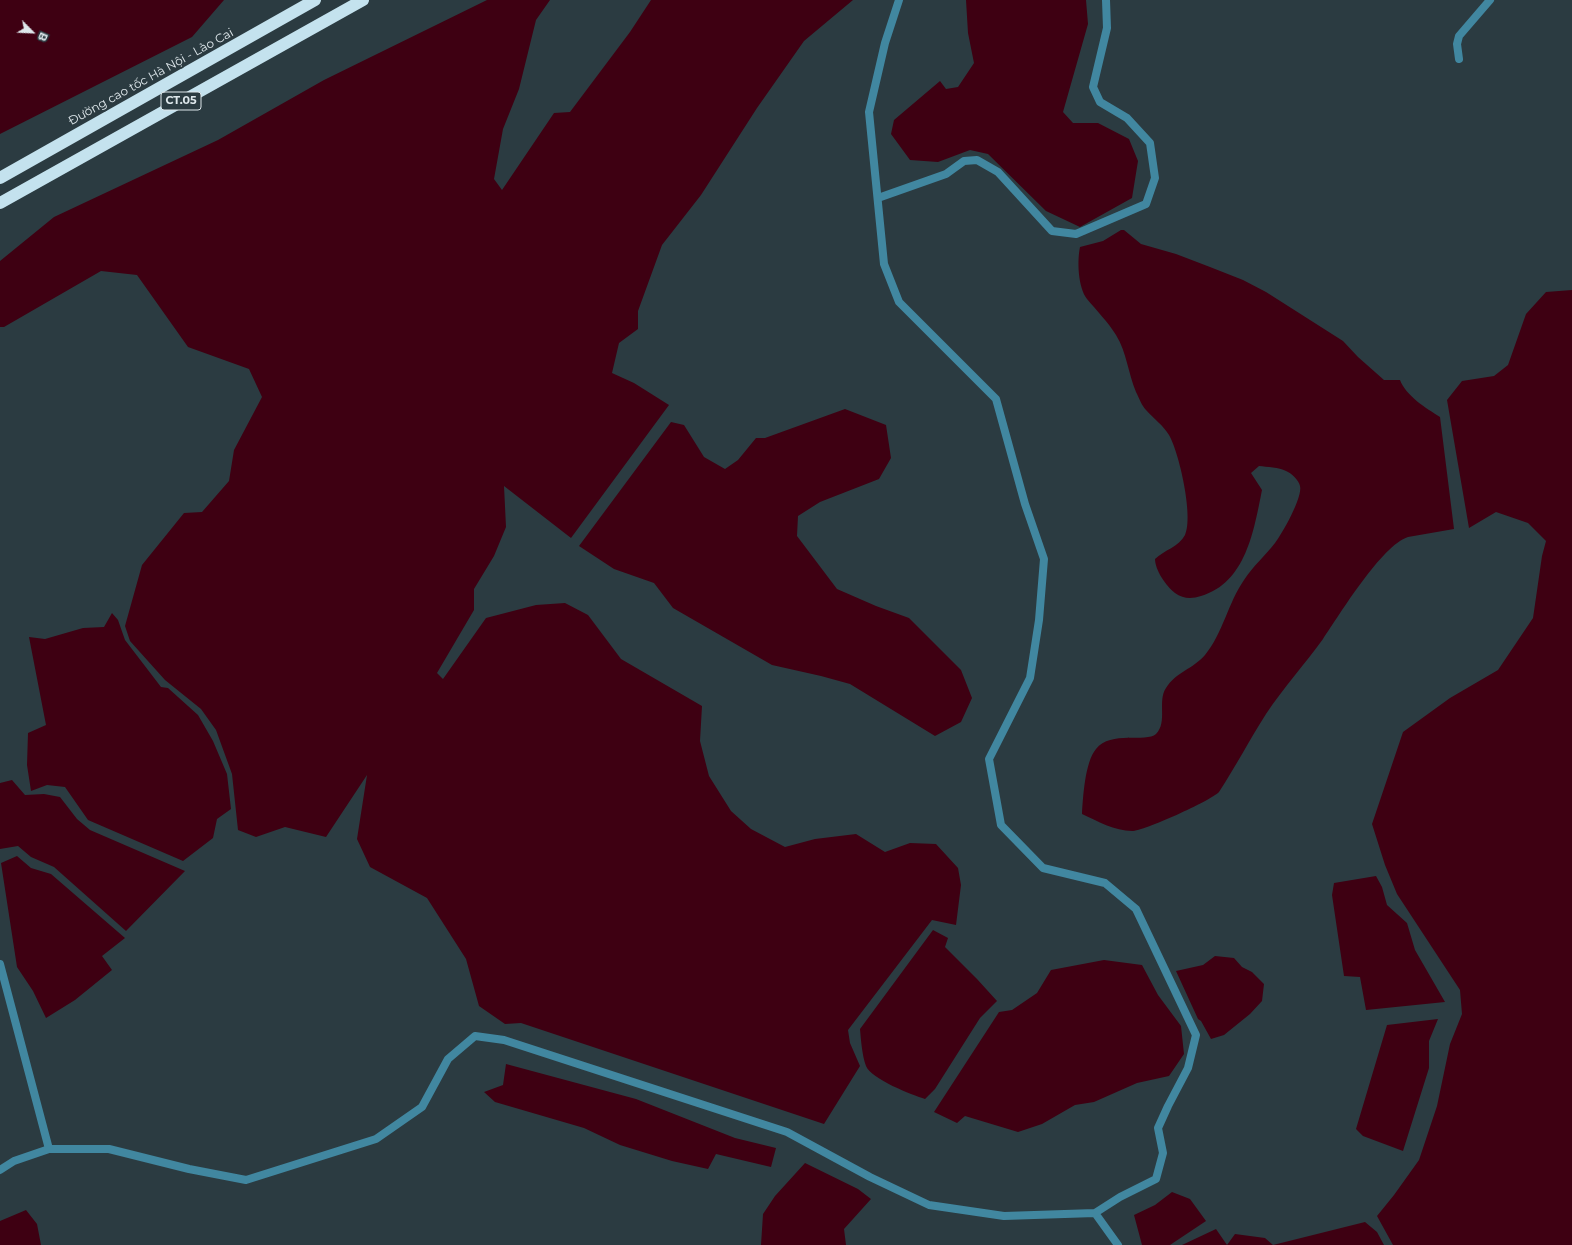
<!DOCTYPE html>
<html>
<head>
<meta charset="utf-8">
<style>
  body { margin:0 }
  #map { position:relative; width:1572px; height:1245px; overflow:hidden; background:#2b3b41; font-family:Montserrat,sans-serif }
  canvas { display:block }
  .north { position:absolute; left:12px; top:12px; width:40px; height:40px; -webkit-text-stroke:3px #2b3b41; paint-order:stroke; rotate:114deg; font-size:11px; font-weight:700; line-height:16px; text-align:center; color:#dee7eb }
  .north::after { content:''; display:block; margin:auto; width:14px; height:18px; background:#dee7eb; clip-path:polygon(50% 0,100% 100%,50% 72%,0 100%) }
</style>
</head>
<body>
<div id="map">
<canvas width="1572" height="1245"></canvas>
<div class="north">B</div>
</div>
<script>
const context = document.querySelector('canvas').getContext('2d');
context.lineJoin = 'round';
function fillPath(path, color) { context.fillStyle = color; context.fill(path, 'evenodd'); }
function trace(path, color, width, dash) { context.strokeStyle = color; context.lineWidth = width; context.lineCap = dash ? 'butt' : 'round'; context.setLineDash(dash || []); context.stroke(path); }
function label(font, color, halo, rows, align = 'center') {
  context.font = font + ' Montserrat,sans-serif'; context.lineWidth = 4; context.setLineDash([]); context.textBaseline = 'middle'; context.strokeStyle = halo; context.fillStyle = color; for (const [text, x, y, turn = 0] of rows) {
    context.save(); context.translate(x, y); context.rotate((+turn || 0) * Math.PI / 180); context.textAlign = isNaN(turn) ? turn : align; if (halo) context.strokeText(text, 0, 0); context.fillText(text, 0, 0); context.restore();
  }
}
fillPath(new Path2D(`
  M0,0H224L192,37L0,134Z
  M487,0H550L536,20L519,89L503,129L494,179L502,190L554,113L570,112L630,32L651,0H853L804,41L757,108L701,195L662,245L638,311V329L619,343L612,373L634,383L669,405L571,538L504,486L506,527L494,556L474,589V610L437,673L443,679L486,618L536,605L565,603L588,615L621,659L702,706L700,741L709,776L731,811L751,829L785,847L815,839L856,834L885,852L910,843L936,844L958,868L961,885L956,925L932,920L848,1030L850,1043L860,1066L824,1124L521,1023L505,1024L479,1006L466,959L427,898L370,867L357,839L367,775L326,837L285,827L256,837L238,830L232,774L216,730L201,709L165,680L130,641L125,626L142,565L184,513L202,512L229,481L234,450L262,397L249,369L188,347L137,275L101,271L4,327H0V261L54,217L218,140L324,80Z
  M966,0H1086L1088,24L1063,112L1073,123H1098L1129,139L1138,161L1132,198L1080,227L1046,211L988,154L970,150L938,162L910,160L891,134L894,120L940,81L946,89L958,87L974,63L968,33Z
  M1121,230H1124L1141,244L1176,254L1210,267L1243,280L1266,292L1343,341L1358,357L1384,380H1400C1406,396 1426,408 1440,417L1454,529L1408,537C1382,545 1340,614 1323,639C1305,664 1284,687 1266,714C1250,739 1236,766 1219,792C1210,801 1144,831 1132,831C1115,831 1097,821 1082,814C1083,797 1085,762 1096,749C1111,730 1146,743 1156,734C1168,722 1157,701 1166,688C1176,672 1193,669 1205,655C1223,633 1228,603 1244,580C1253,566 1265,556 1275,543C1282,534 1303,497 1300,486C1299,480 1291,473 1286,471C1279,467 1267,467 1259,466L1251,473L1262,490C1254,530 1246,583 1201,596C1192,599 1183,599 1175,593C1166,586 1155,570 1155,559C1164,550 1179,547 1185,535C1194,517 1179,452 1169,435C1163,425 1154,419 1146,410C1142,406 1139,398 1136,392C1128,373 1127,353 1116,335C1108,322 1097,311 1087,299C1078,287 1077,261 1080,247L1103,241Z
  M1572,290V1245H1393L1377,1216L1394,1195L1419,1160L1437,1106L1450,1044L1462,1014L1460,990L1397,894L1385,865L1372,824L1403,732L1450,698L1498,670L1533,618L1542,556L1546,541L1528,523L1496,512L1469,528L1447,400L1462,381L1494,376L1508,365L1526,314L1546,292Z
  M845,409L886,425L891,458L879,479L820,502L798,516L797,536L837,589L876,606L909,618L961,670L972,698L961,722L935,736L850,684L821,676L772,665L673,608L654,583L614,569L579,546L671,422L684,425L704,457L725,469L738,460L756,438H765Z
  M112,613L118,620L125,640L161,687L168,688L198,715L213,741L227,774L231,809L217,819L213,838L183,861L88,820L65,787L47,785L31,791L27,765L28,733L46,725L29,637L45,639L83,628L104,627Z
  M12,780L25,795L44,794L60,797L77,819L90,830L185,871L126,931L54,867L31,857L18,846L0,849V783Z
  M17,856L31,868L51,874L125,938L102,956L112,970L75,1000L46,1018L33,991L17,967L1,863Z
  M1376,876L1382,887L1387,905L1407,923L1415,950L1445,1002L1366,1010L1360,977L1344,976L1332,895L1334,883Z
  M933,930L948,938L945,947L977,979L997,1001L980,1018L935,1089L925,1099C912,1095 871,1079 866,1066C862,1055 861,1040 860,1029Z
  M1215,956L1234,958L1242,967L1252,972L1264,984L1262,1001L1250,1014L1224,1035L1211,1039L1201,1021L1198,1019L1176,971L1203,965Z
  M1104,960L1142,965L1158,995L1181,1026L1184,1054L1169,1076L1137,1083L1094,1102L1075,1105L1042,1124L1018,1132L965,1116L957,1123L934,1112L999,1012L1012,1010L1037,993L1051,970Z
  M1438,1019L1429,1041V1068L1403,1151L1363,1136L1356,1129L1387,1025Z
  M506,1064L636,1099L735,1138L776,1148L771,1167L716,1154L708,1169L672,1161L620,1145L584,1128L495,1102L484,1092L503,1085Z
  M805,1163L858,1189L871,1199L844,1229L846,1245H761L763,1214L775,1196Z
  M1172,1192L1190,1199L1206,1221L1170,1245H1142L1134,1215L1155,1205Z
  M26,1210L37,1224L41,1245H0V1221Z
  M1365,1222L1377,1232L1384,1245H1182L1216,1229L1227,1245L1235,1234L1265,1238L1273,1245Z`), '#3e0012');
trace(new Path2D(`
  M1459,59L1457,44L1459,36L1490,0
  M878,198L946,174L964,161L977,160L998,172L1052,231L1076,234L1146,204L1155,178L1150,143L1127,118L1100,102L1093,87L1107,28L1106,0
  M0,964L49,1149
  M0,1170L14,1161L49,1149H109L189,1169L246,1180L376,1139L422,1107L448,1059L475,1036L504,1040L787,1132L870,1177L929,1205L1004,1216L1095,1213L1120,1197L1156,1179L1163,1153L1158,1128L1168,1106L1188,1068L1196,1035L1136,909L1105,883L1043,868L1001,825L989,759L1030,678L1039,620L1044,559L1025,504L996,399L899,302L884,264L869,112L885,43L899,0
  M1095,1213L1118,1245`), '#4187a0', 8);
trace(new Path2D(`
  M0,178L315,0
  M0,203L363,0`), '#c4e2ee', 12);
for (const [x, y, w] of [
  [181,101,40]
]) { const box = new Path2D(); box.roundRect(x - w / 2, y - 9, w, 18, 3); context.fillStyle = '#2b3b41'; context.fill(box); trace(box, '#dee7eb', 1); }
label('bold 11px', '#dee7eb', null, [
  ["CT.05",181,101]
]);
label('12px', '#dee7eb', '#2b3b41', [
  ["Đường cao tốc Hà Nội - Lào Cai",151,77,-29]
]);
</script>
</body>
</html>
